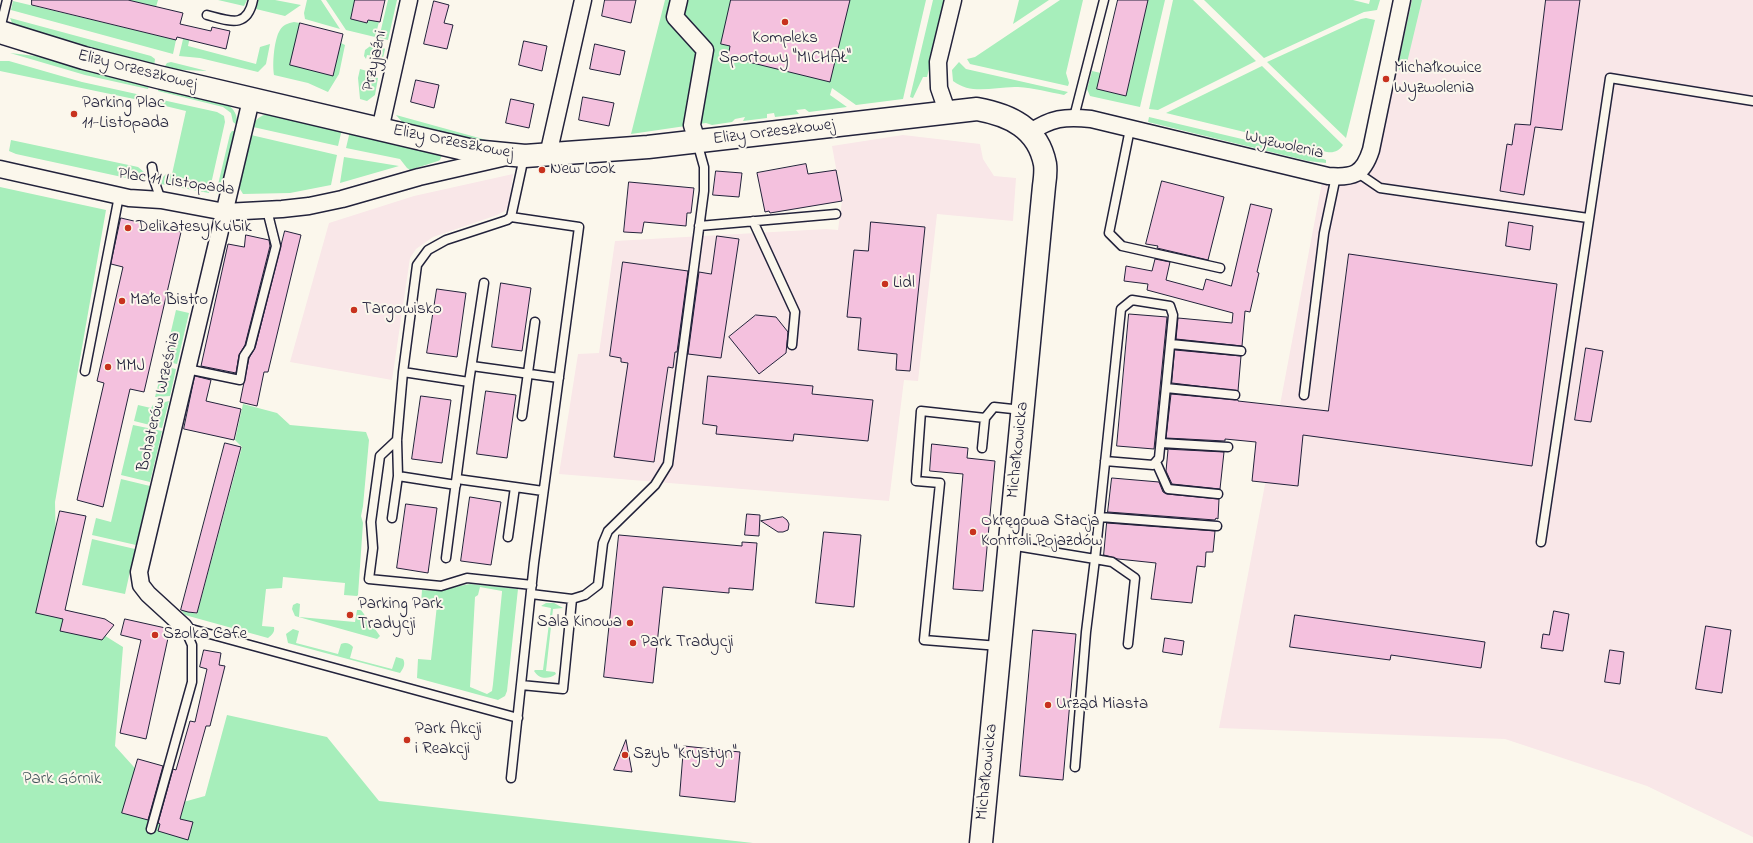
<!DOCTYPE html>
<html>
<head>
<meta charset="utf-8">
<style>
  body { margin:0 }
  canvas { display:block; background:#fbf7ec }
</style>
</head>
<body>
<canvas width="1753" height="843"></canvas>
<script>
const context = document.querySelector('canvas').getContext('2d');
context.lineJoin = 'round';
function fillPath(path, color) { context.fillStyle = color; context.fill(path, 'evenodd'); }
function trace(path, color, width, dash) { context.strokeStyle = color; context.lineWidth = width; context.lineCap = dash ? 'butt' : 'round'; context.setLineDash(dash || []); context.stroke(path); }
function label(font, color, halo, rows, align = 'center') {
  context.font = font + ' "Indie Flower",sans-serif'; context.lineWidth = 4; context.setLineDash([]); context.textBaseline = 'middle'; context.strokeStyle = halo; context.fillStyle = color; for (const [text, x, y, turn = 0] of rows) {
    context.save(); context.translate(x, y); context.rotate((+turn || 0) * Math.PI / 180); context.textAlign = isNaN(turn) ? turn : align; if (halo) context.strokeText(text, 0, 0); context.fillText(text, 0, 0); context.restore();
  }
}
fillPath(new Path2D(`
  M1403,0H1753V837L1647,786L1505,739L1219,728L1323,177L1358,175Z
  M903,135L980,144L983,159L994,176L1016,178L1013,221L937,214L918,381L904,380L889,501L559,474L578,354L599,353L615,241L826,229L838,230L842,201L832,146Z
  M513,174L509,204L505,211L497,215L433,237L416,249L410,258L392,380L290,362L329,223L414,196Z`), '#f9e7e8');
fillPath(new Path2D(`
  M128,0H158L156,7Z
  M218,0H247L244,6Z
  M258,0H275L301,5L285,16L256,9Z
  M307,0H321L340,29L305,19L304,13Z
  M326,0H355L351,19L367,23L369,20L379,22L375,37L346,30Z
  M388,0H397L388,40L379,38Z
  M665,0H926L903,99L856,105L832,88L830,95L847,107L809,112L805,109L796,110L799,114L775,117L774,113L767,114V118L743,121L745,117L735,119L732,122L712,125L706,123L631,134Z
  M933,0H946L927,77H923L913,98L910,97Z
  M1019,0H1049L1013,24Z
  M1060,0H1083L1066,73L1069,83L1068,86L970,64L967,59L975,57Z
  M1148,0H1165L1140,107L1090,96L1087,89L1092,71L1101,73L1097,89L1126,96Z
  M1173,0H1193L1256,61L1158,110L1149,109Z
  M1204,0H1353L1369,4L1370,0H1380L1377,10L1364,12L1264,58Z
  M1412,0H1422L1405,71L1397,69Z
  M13,1L176,40L173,54L11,10Z
  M10,18L151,56L155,59L154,67L13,25Z
  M1366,18L1375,20L1346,138L1267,62L1361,19Z
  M294,22L300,23L345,45L339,74L328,92L308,83L274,75C272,65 274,39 280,30C283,25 288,23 294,22Z
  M185,31L191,32L188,46L256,64L260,47L270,44L266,64L258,72L200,58L179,56Z
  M373,44L382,46L385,49L383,58L367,55L366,59L364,56L365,50Z
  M10,53L44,57L149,85L148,89L85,75Z
  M0,61H9L82,82L141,95L139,100L0,71Z
  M171,62L207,71L163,69L167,63Z
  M959,62L966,69L1068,92L1064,95C1049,92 1034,88 1018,87C995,86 973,96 953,81L952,70Z
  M1262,66L1343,145C1339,151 1334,153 1327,152L1166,113Z
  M360,69L367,71L366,75L378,78L375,95L367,101L360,99L358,78Z
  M159,87L227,104C234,109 238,115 237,125L233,122L231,113L223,107L158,91Z
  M158,99L217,112L224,116L225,122L209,193L161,184L163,177L167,173L172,174L186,111L157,104Z
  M268,114L342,129L338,146L253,127C254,120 261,115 268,114Z
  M396,115L490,141L451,135L408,126L403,123Z
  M1149,117L1318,157L1326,160V163L1308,161L1148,122Z
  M232,131H235L221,194L216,193L230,134Z
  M350,131L443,152L440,160L438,161L410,170L407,168L400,159L346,148Z
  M251,135L337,155L331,185L290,193L243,194L240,189V182Z
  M11,140L138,167L144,172L145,182L16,154L9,151Z
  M344,157L399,166L340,183Z
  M0,187L106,210L55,502L57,606L123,647L115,746L169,806L205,796L227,715L327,737L379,801L753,843H0Z
  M176,310L189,313L177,364L164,361Z
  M163,366L176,369L170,396L155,397Z
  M169,401L162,428L134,421L138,405L151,408L153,405Z
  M243,404L277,413L290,425L366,432L369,440L363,506L361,516L363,523L358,595L357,596L344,595L345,583L283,577L282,588L266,589L262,626L274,627C275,632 272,635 268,638L185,615L181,610L197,614L242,447L235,440Z
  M133,425L162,431L150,482L121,475Z
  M121,479L150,486L136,545L92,535L96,518L111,522Z
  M92,539L135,549L125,594L82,585Z
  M470,584L518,589L507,691L505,696L498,700L417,678L418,659L431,660L437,605L421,603L422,590C439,592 453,587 470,584ZM480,587L502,591V592L493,684L492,691L487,694L470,687L475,597L478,595Z
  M297,603L300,604L299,617L355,622L357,610H361L380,636L377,639L295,616L292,609L293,605Z
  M546,603H554L563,608L553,609L546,671L555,672L556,674C548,680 539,679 534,671L535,670H543L551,608L541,606Z
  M293,629L299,631L296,643L338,654L341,644C345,642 350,643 353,647L350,658L392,669L396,657L403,659C406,664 403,669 400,673L288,643L286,634Z`), '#a7eebb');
const building = new Path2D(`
  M32,0H128L183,13L180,24L211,31L212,27L230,31L226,49L177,37L176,40L32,5Z
  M355,0H385L380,22L368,20L367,23L351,19Z
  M605,0H636L631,23L602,16Z
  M731,0H850L830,82L728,57L730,46L721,44Z
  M1118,0H1148L1126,96L1097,89Z
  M1546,0H1580L1562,130L1535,127L1524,195L1500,191L1507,144L1512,145L1515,124L1530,125Z
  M434,1L449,5L444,23L453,25L447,49L424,44Z
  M300,23L343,34L333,76L290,65Z
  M524,41L547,46L542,71L519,65Z
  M595,44L625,51L620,75L590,69Z
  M416,80L439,85L434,108L411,102Z
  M583,97L614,103L609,126L579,120Z
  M511,99L534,104L529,128L506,123Z
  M806,164L808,174L836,170L842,201L770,213L769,211L765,212L757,173Z
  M716,171L742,173L739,197L713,195Z
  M1162,181L1224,197L1208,260L1157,248L1158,246L1146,244Z
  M629,182L694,188L691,213H687L686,226L644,222L642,233L624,232Z
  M1251,204L1272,209L1257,272L1259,273L1250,312L1245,311L1242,346L1176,339L1178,318L1232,323L1233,313L1147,290L1148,284L1124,281L1126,266L1152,271L1155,259L1170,262L1166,280L1203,290L1206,279L1231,286Z
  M121,218L181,232L144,392L130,389L103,507L77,500L104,383L97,381L123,267L111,264Z
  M871,222L925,227L910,371L896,370L897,354L858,350L861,318L847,317L854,250L868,251Z
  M1509,222L1533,226L1530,250L1506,246Z
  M285,231L301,235L268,372H264L257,406L240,402L249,358L255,348Z
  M246,235L269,240L270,246L245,345L239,355L236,373L201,366L228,244L244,247Z
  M717,236L739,239L721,358L688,354L699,272L711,274Z
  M1349,254L1557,284L1532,466L1303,435L1298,486L1252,481L1256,442L1225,439V441L1166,438L1171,394L1238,400V401L1328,411Z
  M623,262L688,271L677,352H675L673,368L668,367L654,462L614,457L628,363L621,362V358L610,356Z
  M501,283L531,288L522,351L492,347Z
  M437,289L466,293L457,357L427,353Z
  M1129,314L1167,317L1154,449L1117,446Z
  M756,315L776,317L788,332L786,353L759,374L729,337Z
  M1586,348L1603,351L1591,422L1575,420Z
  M1175,350L1241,356L1238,391L1172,383Z
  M195,376L211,380L206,401L241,409L234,440L184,429Z
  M708,376L813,386L812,394L873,400L868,441L794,434L793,441L716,434L717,426L703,424Z
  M486,391L516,395L507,458L477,454Z
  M421,396L451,400L442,463L412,459Z
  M225,443L241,447L197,613L188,612L181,610Z
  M932,444L968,448L967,458L995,461L983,591L953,589L963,474L930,471Z
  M1165,449L1224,452L1220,489L1172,484L1166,471L1168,450Z
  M1112,478L1159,482L1163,492L1167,494L1219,499L1218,519L1216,518L1215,520L1108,512Z
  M470,497L501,502L491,565L461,561Z
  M406,504L437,508L428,573L397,568Z
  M60,511L86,516L65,610L105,619L114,625L102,640L60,631L63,619L36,613Z
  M747,514L760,515L759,536L745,535Z
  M783,517L787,520L789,524L788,530L783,532H778L761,521Z
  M1107,523L1215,531L1213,552H1206L1205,567L1197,566L1192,603L1151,599L1156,563L1118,559L1104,555Z
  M824,532L861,535L854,607L816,603Z
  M619,535L742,546V542L757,543L753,590L729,588V593L663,587L653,683L604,677Z
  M1554,611L1569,614L1563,651L1541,648L1543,634L1549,635Z
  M1295,615L1485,642L1481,668L1391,655L1390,660L1290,647Z
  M125,619L170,629L146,739L120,733L141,640L121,635Z
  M1706,626L1731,630L1722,693L1696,689Z
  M1033,630L1076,634L1063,780L1020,776Z
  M1165,638L1184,641L1182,655L1163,652Z
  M204,650L221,653L219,665L225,666L210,726H206L180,819L193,822L188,840L158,831L160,824L158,823L173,769L176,770L190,721L195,722L207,669L200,667Z
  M1610,650L1624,652L1620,684L1605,682Z
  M626,740L632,772L614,770Z
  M684,746L740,752L735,802L680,796Z
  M138,759L163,766L148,820L122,813Z`);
fillPath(building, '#f4c1de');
trace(building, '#22223b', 1);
const lane = new Path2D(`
  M207,15C230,21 247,29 253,0
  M0,29L7,0
  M1074,117L1104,0
  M1130,129L1109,233L1122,246L1220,268
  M152,167L154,180L161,200
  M1358,173L1380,188L1588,218
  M511,217L579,227L534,563L511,778
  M753,221L795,312L792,345
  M699,226L836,214
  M1171,344L1241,351
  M472,366L559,378
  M187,369L240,380L244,356L250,347L276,246L267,210
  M85,371L119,196
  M403,372L469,382L446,558
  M469,382L484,283
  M1166,388L1235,395
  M1304,395L1324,233L1336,176
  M522,416L535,322
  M985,418L994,407L1022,410
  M397,440L380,456L371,522L373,548L369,579L441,586L467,578L532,585
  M1161,443L1228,447
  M982,448L985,418L921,411L916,481L940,483L924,640L999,646
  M1105,461L1153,465L1159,458L1173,315L1170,306L1132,300L1121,309L1095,559L1112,562L1135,578L1128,644
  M1156,462L1168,489L1218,494
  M398,476L456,485
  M457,479L515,487L508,537
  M515,487L543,491
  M1100,517L1217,526
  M392,518L398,476L397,440L403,372L417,265L428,250L446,240L507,220L511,217L524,157
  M1541,542L1610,78L1753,101
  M1010,545L1095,559L1086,632L1075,767
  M531,594L572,599L585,595L598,585L603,543L608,531L655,485L668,464L704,191V167L697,142
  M184,627L518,718
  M521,685L563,689L572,599
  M151,829L192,682V645L184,627`);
const street = new Path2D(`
  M679,0L675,17L705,50L692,125L697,141
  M947,111L939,88L938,62L953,0
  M380,130L409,0
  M1029,133C1051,118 1065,116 1091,119L1328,176C1353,178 1363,175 1371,150L1402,0
  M548,155L583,0
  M0,169L129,198L161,200L225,212L282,209L309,206L342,199L419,177L502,158
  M184,627L148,594L141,585L139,572L251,100`);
const secondary = new Path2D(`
  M0,32L84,58L158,77L473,151L525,156L648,147L977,109C1010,115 1038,128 1045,164C1046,171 1045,179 1044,186L981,843`);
trace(lane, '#22223b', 11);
trace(street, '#22223b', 19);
trace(secondary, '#22223b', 25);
trace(lane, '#fbf7ec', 8);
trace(street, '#fbf7ec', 16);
trace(secondary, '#fbf7ec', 22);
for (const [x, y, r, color] of [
  [785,22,4,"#c8321e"],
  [1386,79,4,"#c8321e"],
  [74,114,4,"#c8321e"],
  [542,170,4,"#c8321e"],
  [128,228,4,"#c8321e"],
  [885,284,4,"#c8321e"],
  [122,301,4,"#c8321e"],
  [354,310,4,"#c8321e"],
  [108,367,4,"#c8321e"],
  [973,532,4,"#c8321e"],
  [350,615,4,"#c8321e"],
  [630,623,4,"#c8321e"],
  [155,635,4,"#c8321e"],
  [633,643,4,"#c8321e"],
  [1048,705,4,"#c8321e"],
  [407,740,4,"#c8321e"],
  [625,755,4,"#c8321e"]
]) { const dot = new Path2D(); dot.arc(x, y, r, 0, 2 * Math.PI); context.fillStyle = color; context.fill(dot); trace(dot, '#fbf7ec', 1.5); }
label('17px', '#22223b', '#fbf7ec', [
  ["Kompleks",785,39,"center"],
  ["Sportowy \"MICHAŁ\"",785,59,"center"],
  ["Michałkowice",1394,69],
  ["Wyzwolenia",1394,89],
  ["Parking Plac",82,104],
  ["11-Listopada",82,124],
  ["New Look",550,170],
  ["Delikatesy Kubik",136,228],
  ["Lidl",893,284],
  ["Małe Bistro",130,301],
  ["Targowisko",362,310],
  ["MMJ",116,367],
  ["Okręgowa Stacja",981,522],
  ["Kontroli Pojazdów",981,542],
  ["Parking Park",358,605],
  ["Tradycji",358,625],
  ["Sala Kinowa",622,623,"right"],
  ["Szolka Cafe",163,635],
  ["Park Tradycji",641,643],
  ["Urząd Miasta",1056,705],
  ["Park Akcji",415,730],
  ["i Reakcji",415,750],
  ["Szyb \"Krystyn\"",633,755]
], 'left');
label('17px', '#22223b', '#fbf7ec', [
  ["Przyjaźni",376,61,-77],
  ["Elizy Orzeszkowej",137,71,14],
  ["Elizy Orzeszkowej",774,133,-7],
  ["Elizy Orzeszkowej",453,143,11],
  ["Wyzwolenia",1284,146,13],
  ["Plac 11 Listopada",176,183,8],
  ["Bohaterów Września",160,402,-77],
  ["Michałkowicka",1019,450,-84],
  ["Michałkowicka",988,772,-84]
]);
label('17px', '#43555b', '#fbf7ec', [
  ["Park Górnik",62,780]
]);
</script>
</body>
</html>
